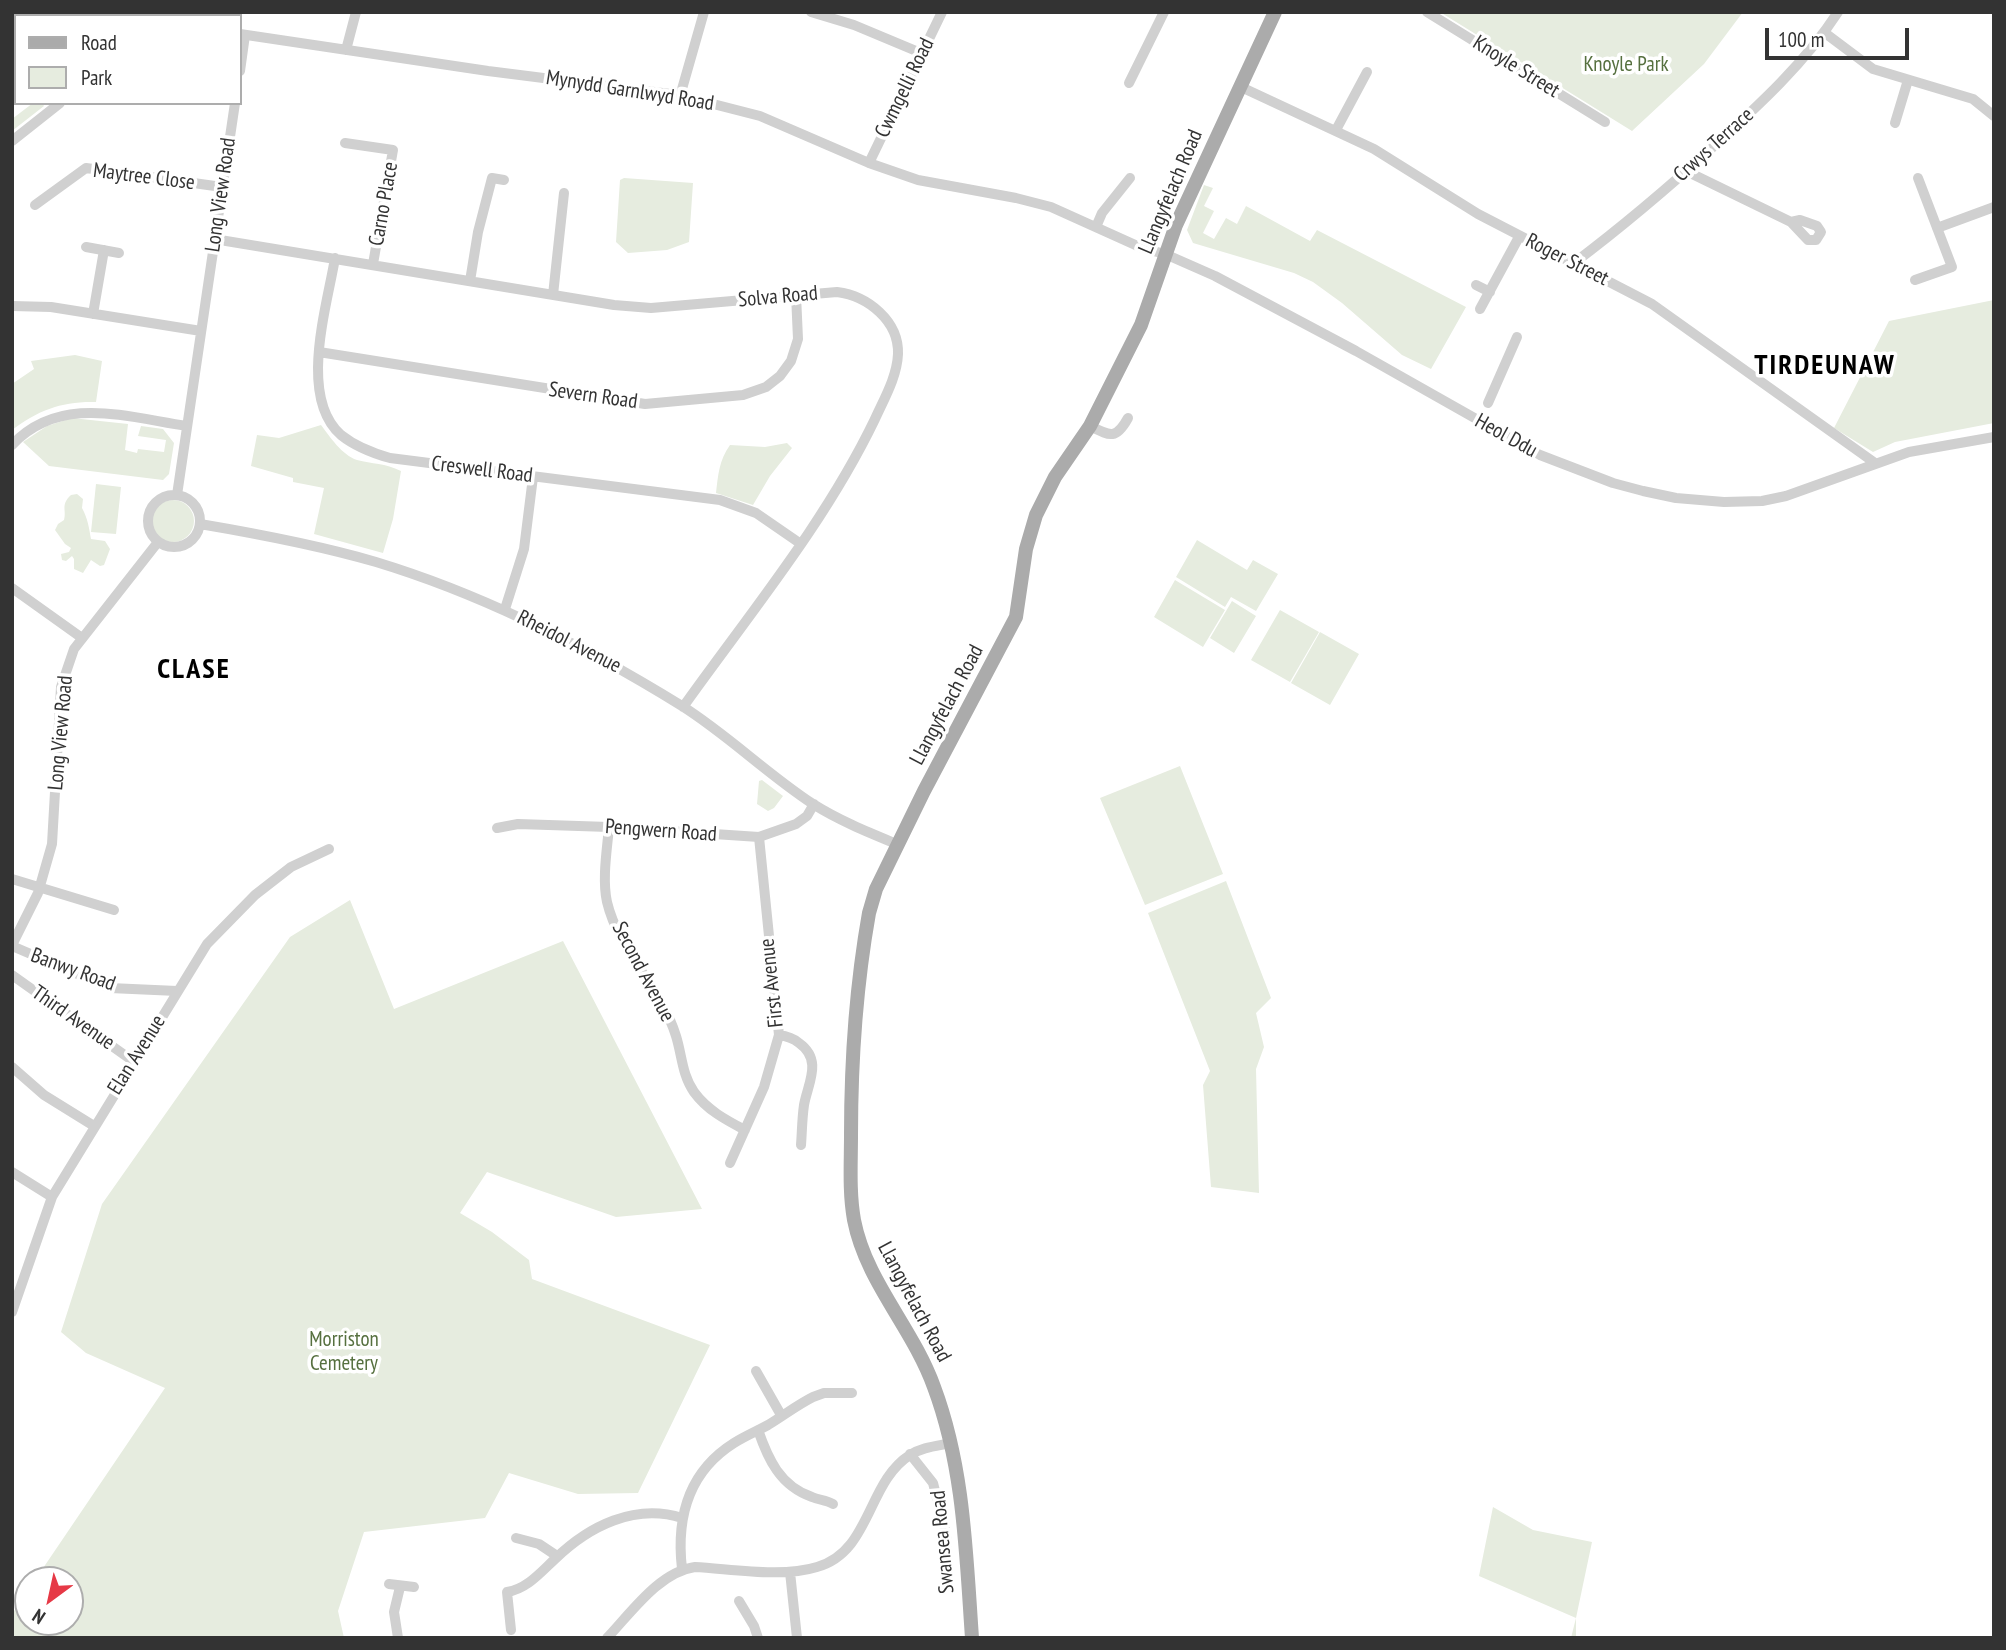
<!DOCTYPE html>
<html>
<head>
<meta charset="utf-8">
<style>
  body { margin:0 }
  #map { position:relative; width:2006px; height:1650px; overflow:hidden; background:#fff; font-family:"PT Sans Narrow",sans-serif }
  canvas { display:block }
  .frame { position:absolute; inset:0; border:14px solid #333; pointer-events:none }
  .legend { position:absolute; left:14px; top:14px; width:228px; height:91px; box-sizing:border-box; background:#fff; border:2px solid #adadad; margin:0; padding:9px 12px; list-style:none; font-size:21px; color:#333 }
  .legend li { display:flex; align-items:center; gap:14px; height:35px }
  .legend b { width:35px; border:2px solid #adadad }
  .north { position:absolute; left:14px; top:1566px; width:70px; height:70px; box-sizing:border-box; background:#fff; border:2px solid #adadad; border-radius:50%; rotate:213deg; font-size:19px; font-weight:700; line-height:28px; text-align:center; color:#333 }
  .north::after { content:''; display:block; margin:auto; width:24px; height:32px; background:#e63946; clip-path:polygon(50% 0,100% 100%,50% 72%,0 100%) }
  .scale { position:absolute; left:1765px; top:28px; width:144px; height:32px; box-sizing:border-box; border:4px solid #333; border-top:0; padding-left:9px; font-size:21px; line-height:24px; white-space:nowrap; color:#333; -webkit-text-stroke:5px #fff; paint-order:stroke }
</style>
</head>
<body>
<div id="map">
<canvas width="2006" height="1650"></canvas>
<div class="frame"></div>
<ul class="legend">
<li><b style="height:9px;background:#ababab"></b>Road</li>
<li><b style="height:19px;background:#e6ecdf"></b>Park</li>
</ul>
<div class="north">N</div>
<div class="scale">100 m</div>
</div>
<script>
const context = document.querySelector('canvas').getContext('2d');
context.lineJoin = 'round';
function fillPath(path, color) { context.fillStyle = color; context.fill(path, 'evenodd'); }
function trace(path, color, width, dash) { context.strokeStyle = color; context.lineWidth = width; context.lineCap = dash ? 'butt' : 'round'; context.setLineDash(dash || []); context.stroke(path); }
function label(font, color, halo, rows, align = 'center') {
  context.font = font + ' "PT Sans Narrow",sans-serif'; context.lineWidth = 7; context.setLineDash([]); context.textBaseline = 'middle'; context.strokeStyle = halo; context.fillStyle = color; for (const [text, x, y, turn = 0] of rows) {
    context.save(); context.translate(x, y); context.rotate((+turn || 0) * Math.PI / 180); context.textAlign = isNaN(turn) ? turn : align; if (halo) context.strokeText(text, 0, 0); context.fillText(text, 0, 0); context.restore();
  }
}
fillPath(new Path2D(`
  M140,12H208L206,16H134Z
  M1440,12H1743L1704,64L1632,131Z
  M33,103H42L44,106L12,131V119Z
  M624,178L693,183L689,242L667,250L628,253L616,242L620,180Z
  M1204,185L1213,188L1204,206L1214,211L1203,233L1214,239L1226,218L1237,224L1246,206L1310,241L1317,230L1466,307L1431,369L1402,355L1342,303L1313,282L1294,273L1193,243L1187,230Z
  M1994,300V423L1895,442L1873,452L1834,428L1889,321Z
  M75,355L102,361L96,402C63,401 38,410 12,430V384L34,369L31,361Z
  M72,418L128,424L125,450L137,453L138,449L164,452L166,440L138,436L141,426L163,429L174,443L169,474L163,480L49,466L23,442L47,426Z
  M321,425C330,437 342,455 357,460C372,464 385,463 401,471L393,519L383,553L314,534L324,488L293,482V478L251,466L257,435L279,438Z
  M787,443L792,448L770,476L753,505L716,493C718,476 719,460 730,445L765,447Z
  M96,484L121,487L116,534L91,532Z
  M77,494L83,499L82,508C88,519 89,528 91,539L105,541L110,549L104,565L100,566L91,560L83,573L74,569V559L72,556L66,561L62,560L61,554L69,552L71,548L65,544L55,530L58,524L64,520C67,510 60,505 71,495Z
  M152 521a21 21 0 1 1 42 0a21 21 0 1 1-42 0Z
  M1197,540L1247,570L1253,560L1278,574L1256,611L1231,597L1225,607L1176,577Z
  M1175,580L1225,610L1203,647L1154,617Z
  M1232,601L1256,616L1234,653L1210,638Z
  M1280,610L1319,632L1290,682L1251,660Z
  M1320,632L1359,654L1330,705L1291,683Z
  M1180,766L1223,874L1145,905L1100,798Z
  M762,780L783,796L774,808L768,811L757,804L759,781Z
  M1226,881L1271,998L1256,1013L1264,1047L1256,1069L1259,1193L1211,1187L1203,1085L1210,1071L1148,913Z
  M350,900L394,1009L563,941L702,1209L616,1217L487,1172L460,1213L492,1232L529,1260L532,1279L710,1345L638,1493L578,1494L509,1473L485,1518L364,1532L338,1611L344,1638H12V1614L28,1591V1622H70V1580H35L165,1388L86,1353L61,1332L102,1204L290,937Z
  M1493,1507L1533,1530L1592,1542L1576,1618V1638H1571L1576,1618L1479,1576Z`), '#e6ecdf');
trace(new Path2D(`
  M811,12L854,25L921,53
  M1427,12L1605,122
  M212,16L213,12
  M1825,33L1873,69L1973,99L1994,116
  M240,34L488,71L678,95L760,116L869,163L918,180L1016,198L1051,207L1142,248L1165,254L1215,276L1356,351L1540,455L1613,483L1643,491L1676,498L1724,502L1762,501L1786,496L1909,452L1994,437
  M346,50L356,12
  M240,71L245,35
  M1129,83L1164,12
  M1241,87L1374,149L1478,214L1652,304L1875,463
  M680,96L704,12
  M1895,123L1908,80
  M1336,130L1367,72
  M12,141L60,103
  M345,143L393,150L373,264
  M869,163L942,12
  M1686,171L1791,222
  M35,205L86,168L222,187
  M1800,220L1817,226L1821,232L1816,240H1808L1791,222Z
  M1096,227L1102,213L1130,178
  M1937,228L1994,207
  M214,239L614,305L651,308L837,292C868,296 899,321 898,354C897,377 884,399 875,419C825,523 750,613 683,707
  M86,247L119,253
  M335,258C327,307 298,397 341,435C356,447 372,453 390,458L720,500L756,513L801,544
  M1574,263C1623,226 1669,187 1714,146C1759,105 1805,63 1838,12
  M1915,280L1952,267L1918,178
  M470,281L478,232L492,178L504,180
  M1476,285L1490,292
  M553,295L564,193
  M12,306L51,307L201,331
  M1480,309L1519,237
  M93,314L104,250
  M319,352L645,404L743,395L766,387L780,376L791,361L798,339L796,295
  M1488,403L1517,337
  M1090,426C1110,436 1116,440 1128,418
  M12,445C60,394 126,417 187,426
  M148 521a26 26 0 1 1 52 0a26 26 0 1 1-52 0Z
  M177,495L235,103
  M200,524C259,534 318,545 376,562C485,595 585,646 682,706C728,735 767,774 813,804C840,821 870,833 899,845
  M12,588L82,638
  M505,609L524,549L533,477
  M609,827C607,850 602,879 607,902C619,952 661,987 676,1036C682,1055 682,1075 694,1092C707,1110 726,1120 745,1130
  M497,828L518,824L609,827L759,837L796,824L807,816L814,804
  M12,879L114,910
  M12,945L38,893L52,844L61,687L74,649L158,542
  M12,946L110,988L177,991
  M12,975L133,1061
  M779,1035C787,1036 793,1038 799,1043C823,1060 808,1083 804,1105C802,1119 802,1132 801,1145
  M12,1067L44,1095L94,1126
  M730,1163L764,1087L779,1035L759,837
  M12,1172L52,1197
  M12,1312L52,1197L207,944L255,895L291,867L329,849
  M756,1371L781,1415
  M758,1430C768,1459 780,1486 812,1497C819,1500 826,1500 833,1504
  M910,1454L933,1483L946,1533L948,1579
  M516,1538L539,1544L557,1556
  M682,1569C676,1517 688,1472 734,1443C745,1436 757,1431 768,1425C783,1416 797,1405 813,1397L824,1393H852
  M790,1572L797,1638
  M389,1584L414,1587
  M739,1601L754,1626L758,1638
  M511,1630L507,1592C527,1589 541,1572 555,1559C589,1526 635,1503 682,1518
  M398,1638L394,1612L400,1587
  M607,1638C631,1613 659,1572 695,1567C732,1569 782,1578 817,1567C871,1552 867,1482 910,1455C922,1447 937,1446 951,1443`), '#d0d0d0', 10);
trace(new Path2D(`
  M972,1638C966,1553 964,1467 934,1387C913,1328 866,1282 854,1220C849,1192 851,1164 851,1135C851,1061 856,986 869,913L876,889L924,791L1016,617L1026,549L1036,515L1055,477L1090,426L1141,325L1176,225L1275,12`), '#ababab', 14);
label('21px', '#56703f', '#fff', [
  ["Knoyle Park",1626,65],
  ["Morriston",344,1340],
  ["Cemetery",344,1364]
]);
label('21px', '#333', '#fff', [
  ["Knoyle Street",1516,67,32],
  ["Cwmgelli Road",905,88,-64],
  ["Mynydd Garnlwyd Road",630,91,9],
  ["Crwys Terrace",1714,145,-42],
  ["Maytree Close",144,177,7],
  ["Llangyfelach Road",1171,192,-67],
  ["Long View Road",221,195,-82],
  ["Carno Place",384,204,-80],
  ["Roger Street",1567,260,27],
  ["Solva Road",778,297,-5],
  ["Severn Road",593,396,8],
  ["Heol Ddu",1506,436,29],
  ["Creswell Road",482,470,7],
  ["Rheidol Avenue",569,642,27],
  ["Llangyfelach Road",947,705,-62],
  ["Long View Road",61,733,-85],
  ["Pengwern Road",661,831,4],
  ["Banwy Road",73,970,20],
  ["Second Avenue",643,972,62],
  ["First Avenue",772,983,-96],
  ["Third Avenue",73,1018,35],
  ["Elan Avenue",137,1055,-58],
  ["Llangyfelach Road",914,1302,62],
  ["Swansea Road",943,1542,-95]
]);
context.letterSpacing = '2px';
label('bold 28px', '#000', '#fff', [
  ["TIRDEUNAW",1825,366],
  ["CLASE",194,670]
]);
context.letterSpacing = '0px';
</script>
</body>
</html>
